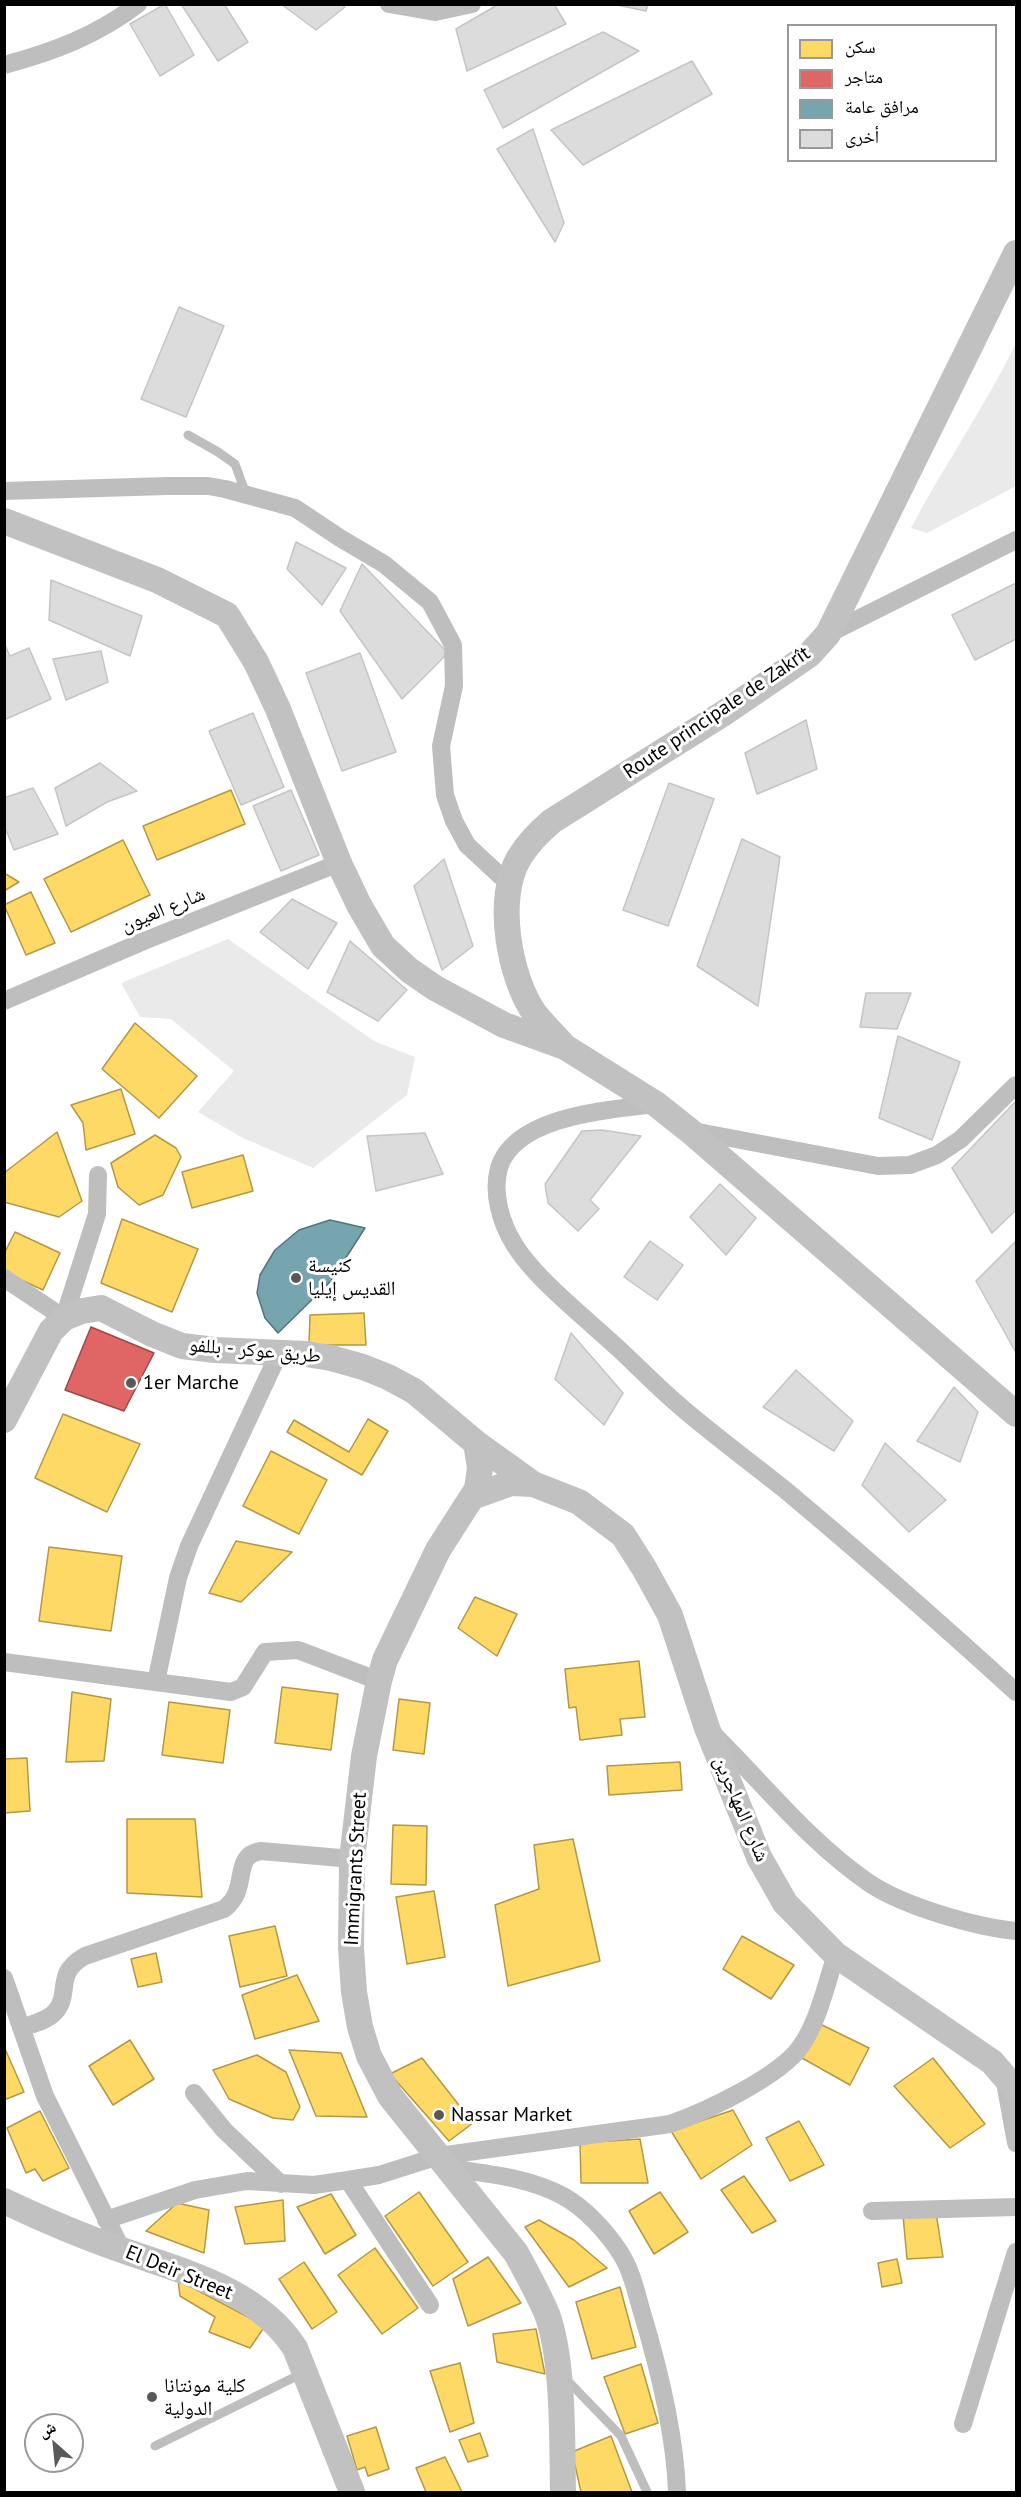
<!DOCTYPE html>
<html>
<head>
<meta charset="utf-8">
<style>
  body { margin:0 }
  #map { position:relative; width:1021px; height:2497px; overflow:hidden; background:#fff; font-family:"PT Sans","Noto Naskh Arabic",sans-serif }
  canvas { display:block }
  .frame { position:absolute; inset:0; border:6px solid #000; pointer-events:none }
  .legend { position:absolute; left:787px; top:24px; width:210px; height:138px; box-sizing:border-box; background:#fff; border:2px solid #999; margin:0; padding:8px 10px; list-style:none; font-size:18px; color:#000 }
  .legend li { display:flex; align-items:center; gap:12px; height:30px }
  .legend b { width:30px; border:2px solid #999 }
  .north { position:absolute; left:24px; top:2413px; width:60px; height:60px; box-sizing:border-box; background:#fff; border:2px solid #999; border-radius:50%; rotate:333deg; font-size:16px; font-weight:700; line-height:24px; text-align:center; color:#000 }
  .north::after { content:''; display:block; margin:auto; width:21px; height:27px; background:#595959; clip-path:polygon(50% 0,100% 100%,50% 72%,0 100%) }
</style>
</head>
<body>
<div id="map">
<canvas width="1021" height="2497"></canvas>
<div class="frame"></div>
<ul class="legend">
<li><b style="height:16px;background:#ffd966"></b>سكن</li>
<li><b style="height:16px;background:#e06666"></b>متاجر</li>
<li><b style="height:16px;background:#76a5af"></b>مرافق عامة</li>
<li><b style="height:16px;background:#dcdcdc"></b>أخرى</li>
</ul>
<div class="north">ش</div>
</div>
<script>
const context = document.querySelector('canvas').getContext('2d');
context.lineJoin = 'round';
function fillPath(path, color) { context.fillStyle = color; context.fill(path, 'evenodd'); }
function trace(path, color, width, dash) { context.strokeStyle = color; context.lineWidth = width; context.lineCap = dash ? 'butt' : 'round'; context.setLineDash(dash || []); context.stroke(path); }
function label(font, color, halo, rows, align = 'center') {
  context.font = font + ' "PT Sans","Noto Naskh Arabic",sans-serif'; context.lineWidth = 6; context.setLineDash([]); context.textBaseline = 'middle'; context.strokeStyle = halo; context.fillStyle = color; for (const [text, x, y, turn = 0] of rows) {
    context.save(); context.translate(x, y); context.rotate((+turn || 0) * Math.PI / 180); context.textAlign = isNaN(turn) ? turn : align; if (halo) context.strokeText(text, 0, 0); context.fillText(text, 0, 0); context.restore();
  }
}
fillPath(new Path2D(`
  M1016,343V486L927,533L911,528C944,465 985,407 1016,343Z
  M228,939L374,1041L415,1057L407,1095L313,1168L243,1138L198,1112L234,1071L171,1019L140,1017L121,983Z`), '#eaeaea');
const homes = new Path2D(`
  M231,790L245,824L157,860L143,826Z
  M123,840L150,895L71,932L44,879Z
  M4,873L19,882L4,891Z
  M31,892L55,943L26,955L4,905Z
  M135,1023L197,1076L159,1118L102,1069Z
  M121,1089L135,1134L86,1150L83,1123L71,1105Z
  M57,1132L82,1201L59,1217L4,1202V1173Z
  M155,1135L176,1148L181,1157L163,1195L139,1205L118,1187L111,1163Z
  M243,1155L253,1191L192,1208L182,1172Z
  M122,1219L198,1249L172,1312L101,1283Z
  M15,1232L60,1253L43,1290L4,1272V1254Z
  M364,1313L366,1345H309L310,1315Z
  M63,1414L140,1444L107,1512L35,1478Z
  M368,1419L388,1431L362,1475L287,1432L294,1420L349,1452Z
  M271,1451L327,1480L299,1534L243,1506Z
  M236,1541L292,1552L241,1602L209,1593Z
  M49,1547L122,1556L111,1631L39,1621Z
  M475,1597L517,1614L497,1656L458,1628Z
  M639,1661L645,1717L620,1719L622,1735L580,1740L576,1707L569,1708L565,1669Z
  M282,1687L338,1694L331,1750L275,1743Z
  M72,1692L111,1699L104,1761L66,1762Z
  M399,1699L430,1703L424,1754L393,1750Z
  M169,1702L230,1710L223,1763L162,1755Z
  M27,1758L30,1811L4,1813V1759Z
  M680,1762L682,1790L609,1795L607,1766Z
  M127,1819H195L202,1897L127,1893Z
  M393,1825L427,1826L426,1885L391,1884Z
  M573,1839L600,1961L508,1986L495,1905L539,1889L534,1845Z
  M434,1891L445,1957L407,1964L396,1897Z
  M275,1926L287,1976L240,1987L229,1936Z
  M742,1936L794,1965L771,1999L723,1969Z
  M156,1953L162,1982L138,1987L131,1959Z
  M297,1975L319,2021L255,2039L242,1995Z
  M820,2024L869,2048L850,2085L802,2058Z
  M130,2040L154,2079L113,2105L89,2066Z
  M289,2050L341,2053L367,2117L316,2116Z
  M6,2051L24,2092L4,2100V2052Z
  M257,2055L286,2072L300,2107L293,2120L273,2118L229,2099L213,2070Z
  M422,2058L473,2123L449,2141L390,2074Z
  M933,2058L985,2124L950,2148L894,2086Z
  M733,2110L752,2145L701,2179L671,2131Z
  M40,2111L69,2168L43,2181L35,2169L26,2173L7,2128Z
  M799,2121L824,2165L790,2181L766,2138Z
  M640,2139L648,2183H581L580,2143Z
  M744,2176L776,2221L752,2233L721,2190Z
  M419,2192L468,2262L433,2286L385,2216Z
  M660,2192L688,2232L654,2254L629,2211Z
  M331,2194L356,2235L325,2254L297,2207Z
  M283,2200L285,2241L245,2244L235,2207Z
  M177,2203L209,2210L204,2253L146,2231Z
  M936,2213L943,2257L907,2259L903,2215Z
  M539,2220L574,2240L607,2268L569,2287L525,2227Z
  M375,2248L418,2308L382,2334L338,2275Z
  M488,2257L521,2303L468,2326L453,2279Z
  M897,2259L902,2283L882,2287L878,2263Z
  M304,2262L337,2312L312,2329L279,2279Z
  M178,2280L265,2326L250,2348L209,2332L215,2317L180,2296Z
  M620,2287L636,2347L592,2359L576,2302Z
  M536,2329L545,2374L497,2362L493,2334Z
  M460,2363L474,2423L450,2432L430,2371Z
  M641,2364L658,2423L625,2434L604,2377Z
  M376,2427L389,2469L368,2476L365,2467L357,2470L347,2436Z
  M480,2433L488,2456L468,2462L459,2440Z
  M611,2436L632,2492H581L572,2452Z
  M445,2457L462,2492H426L416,2468Z`);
fillPath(homes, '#ffd966');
trace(homes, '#b29847', 1.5);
const shops = new Path2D(`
  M91,1327L154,1353L124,1411L65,1390Z`);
fillPath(shops, '#e06666');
trace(shops, '#9d4747', 1.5);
const public = new Path2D(`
  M330,1220L365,1228L331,1281L278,1333L265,1318L257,1293L260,1275L275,1250L299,1230Z`);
fillPath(public, '#76a5af');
trace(public, '#53747a', 1.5);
const building = new Path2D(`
  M165,4L194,55L160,76L130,24Z
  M181,4H224L248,42L218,61Z
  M281,4H341L345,7L316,30Z
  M499,4H554L566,24L467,71L456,29Z
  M612,4H648L646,11Z
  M603,32L639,51L503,128L484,90Z
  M692,61L712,94L583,165L551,130Z
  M533,129L564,223L555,242L497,149Z
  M179,307L224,326L186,417L141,399Z
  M296,542L346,568L322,605L287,569Z
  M362,564L448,653L402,699L340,611Z
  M51,580L142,616L130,656L49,620Z
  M1016,583V639L975,660L952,615Z
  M4,643L10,656L29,648L51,699L4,720Z
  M101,651L108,682L66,700L53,659Z
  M360,653L396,752L342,771L306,673Z
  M253,713L284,787L241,805L209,731Z
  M806,720L817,769L757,794L745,753Z
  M100,763L137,791L107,802L66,826L55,788Z
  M669,783L714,799L668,926L623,910Z
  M33,788L58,834L14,850L4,825V798Z
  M291,790L319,855L281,871L253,806Z
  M742,839L780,857L758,1006L697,966Z
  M444,859L473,946L442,970L414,886Z
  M292,899L337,923L308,969L260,932Z
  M350,941L407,990L378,1021L327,992Z
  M866,993H911L897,1029L860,1027Z
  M898,1036L960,1062L932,1140L879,1118Z
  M1016,1101V1210L992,1233L952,1168Z
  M602,1130L641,1136L590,1200L599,1209L578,1231L548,1203L545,1184L582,1131Z
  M425,1133L443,1174L376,1191L367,1136Z
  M720,1184L756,1218L726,1255L690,1217Z
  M650,1241L683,1265L657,1300L624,1277Z
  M1016,1241V1349L1015,1351L976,1281Z
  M571,1333L623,1393L604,1425L555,1379Z
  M796,1370L853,1421L834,1451L763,1407Z
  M954,1387L978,1412L960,1462L917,1441Z
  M885,1443L946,1500L909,1532L862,1485Z`);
fillPath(building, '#dcdcdc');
trace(building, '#c5c5c5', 1.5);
trace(new Path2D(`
  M188,435L218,452L235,464L246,494
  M566,2379L621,2436L647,2492
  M155,2446L303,2373`), '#bebebe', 9);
trace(new Path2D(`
  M389,4L435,12L472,4
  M4,65C53,52 98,35 138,4
  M4,491L167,486H208L225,489L295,508L340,538L384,564L430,602L453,645L454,686L441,746L445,795L454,821L467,845L508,883
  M828,634L1016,540
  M4,1001L144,941L339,863
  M656,1104C610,1110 515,1115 499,1168C492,1193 501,1223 514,1244C535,1279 589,1321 620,1350C638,1367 656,1385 674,1401C709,1432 748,1460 784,1489C863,1555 940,1623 1016,1692
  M693,1131L878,1166L910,1165L937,1155L961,1139L1016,1085
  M4,1278L64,1318L97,1214L98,1175
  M4,1662L231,1692L243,1687L265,1652L298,1650L379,1681
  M156,1682L178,1578L189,1546L279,1353
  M712,1733C764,1784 809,1842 869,1883C903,1906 975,1927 1016,1931
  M4,1978L45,2096L122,2250
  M21,2028C32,2024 47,2021 55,2012C72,1993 53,1974 85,1956L224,1909C251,1889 230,1856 261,1851L352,1859
  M1004,2077L1016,2143
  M194,2093L224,2130L281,2184
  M449,2168C487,2174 528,2177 563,2196C585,2208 607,2232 621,2254C631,2270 636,2291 641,2309C658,2365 675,2434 677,2492
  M348,2180L430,2305
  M872,2211L1016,2207
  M106,2220L195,2190L247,2181L314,2185L348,2180L379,2175L439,2156L670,2124C705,2112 781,2076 801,2046C819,2020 826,1984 836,1955
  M963,2424L1016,2252`), '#bebebe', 18);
trace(new Path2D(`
  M4,521L157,580L227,615L256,662L278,709L339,863L359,905L383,946L409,970L435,988L504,1025L565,1047L656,1104L690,1131L1016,1414
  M563,1045C554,1035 544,1025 535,1014C509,977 495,898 519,858C528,843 539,832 552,821L724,713L809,655L828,634L1016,253
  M4,1420L51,1331L64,1318L82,1311L101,1308L152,1334L182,1346L215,1350L306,1354L331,1358L363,1367L388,1377L414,1391L476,1443L522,1476L533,1484L579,1502L623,1535L644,1568L670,1615L707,1728L759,1857L785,1903L836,1955L992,2062L1016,2090
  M476,1443L480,1468L477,1489L438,1550L385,1660L379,1681L364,1756L352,1859L351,1948L354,1992L360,2027L369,2056L390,2096L516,2253C527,2273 538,2293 547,2314C564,2360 562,2442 563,2492
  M472,1497L511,1483L533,1484
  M4,2201C42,2219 79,2235 119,2249C181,2271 257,2289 295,2348L352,2492`), '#c1c1c1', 26);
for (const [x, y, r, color] of [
  [296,1278,6,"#595959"],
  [131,1383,6,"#595959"],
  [439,2115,6,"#595959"],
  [152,2397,6,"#595959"]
]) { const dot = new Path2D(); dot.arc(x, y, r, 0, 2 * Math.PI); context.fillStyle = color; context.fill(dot); trace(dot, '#fff', 2); }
label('20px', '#000', '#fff', [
  ["Route principale de Zakrît",717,713,-34],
  ["شارع العيون",163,910,-22],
  ["طريق عوكر - بللفو",255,1351,5],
  ["شارع المهاجرين",741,1809,67],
  ["Immigrants Street",356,1869,-87],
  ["El Deir Street",179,2273,22]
]);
label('20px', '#000', '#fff', [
  ["كنيسة",308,1266],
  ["القديس إيليا",308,1289],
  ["1er Marche",143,1383],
  ["Nassar Market",451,2115],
  ["كلية مونتانا",164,2386],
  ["الدولية",164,2409]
], 'left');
</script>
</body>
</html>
